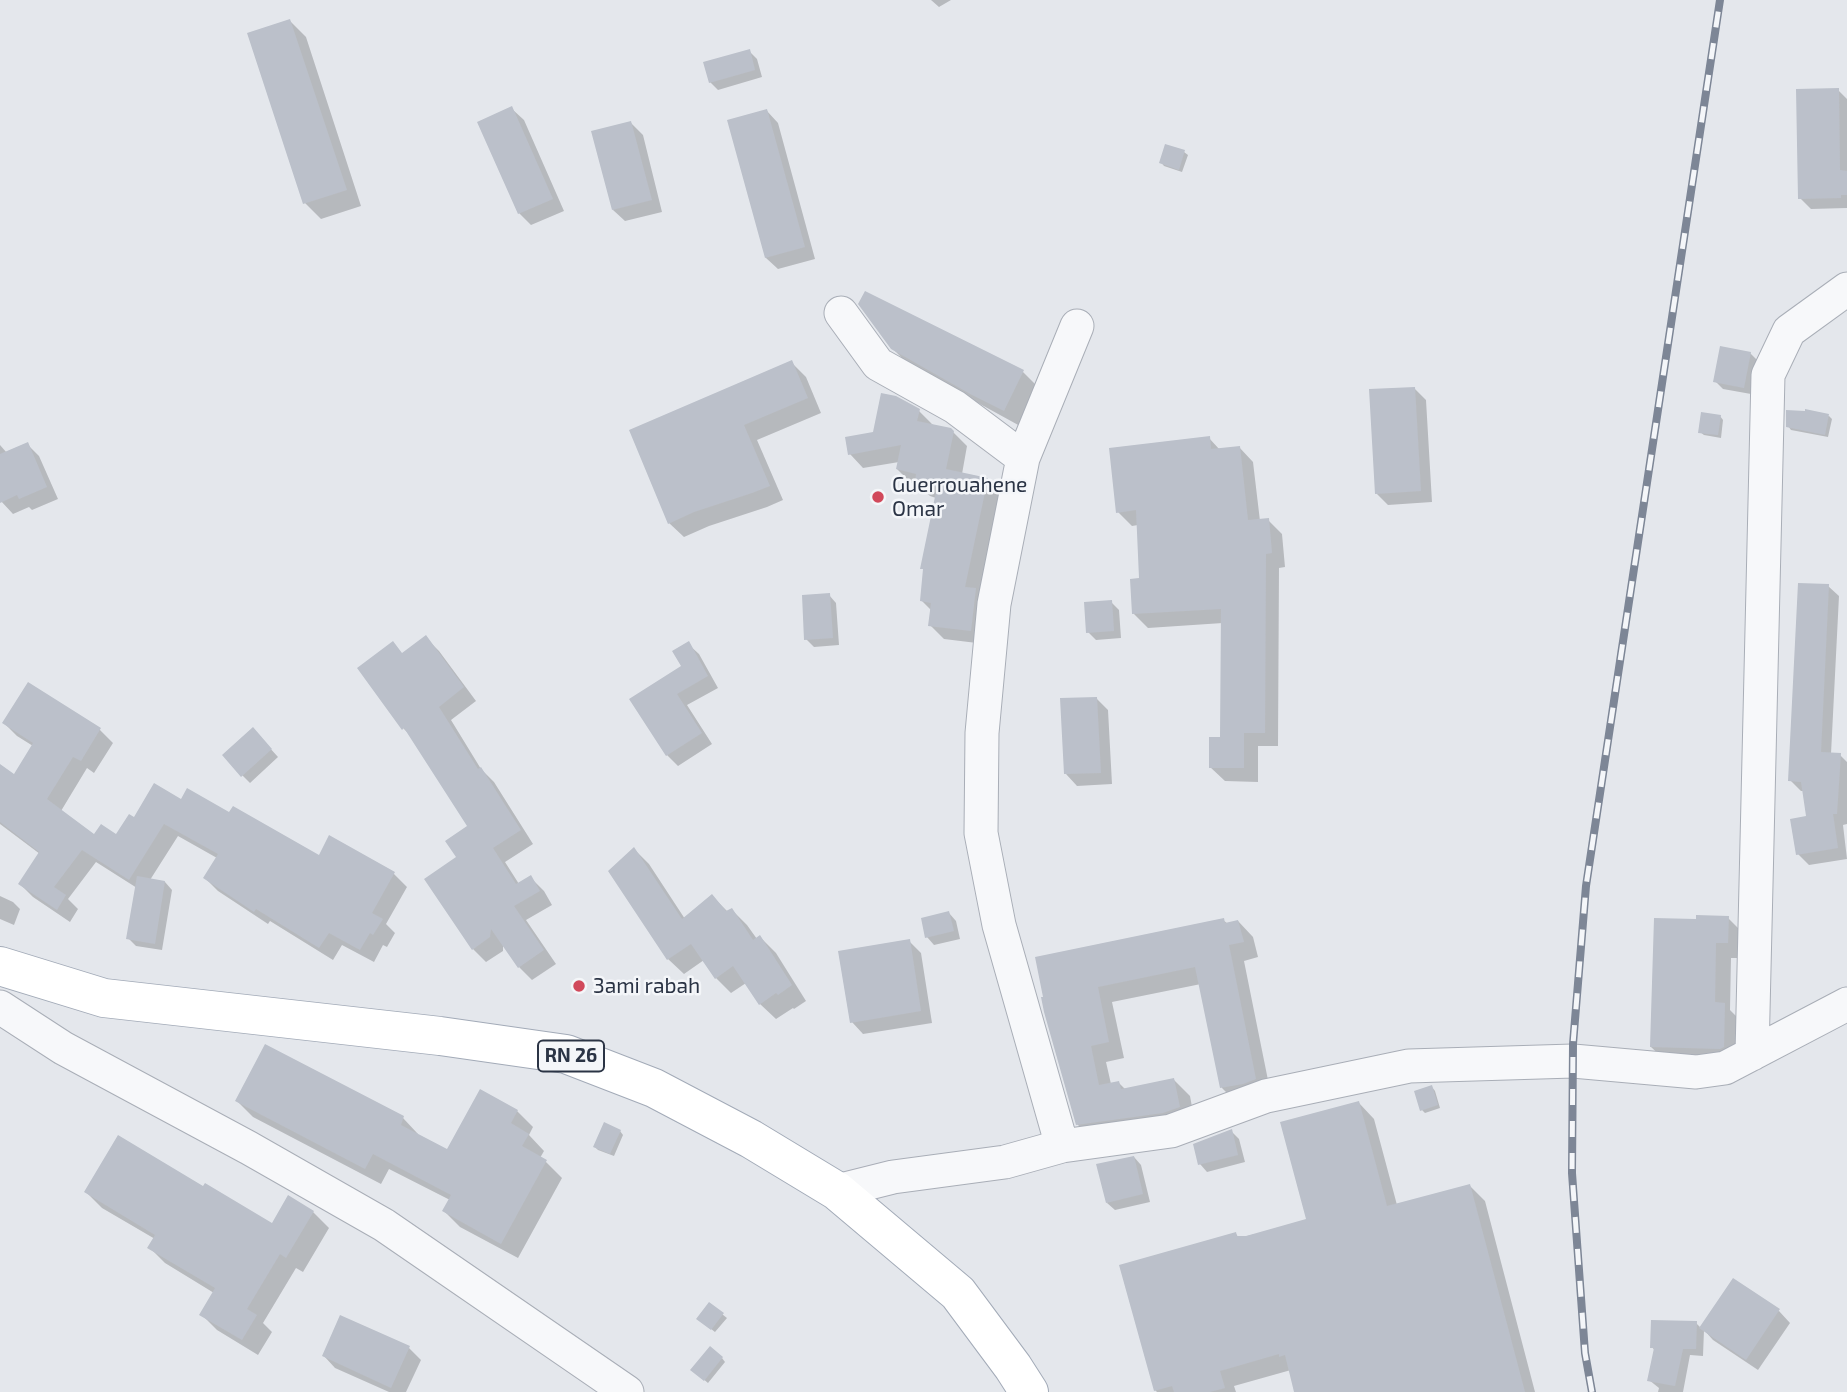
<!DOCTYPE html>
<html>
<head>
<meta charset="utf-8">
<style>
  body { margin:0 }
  canvas { display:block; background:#e4e7ec }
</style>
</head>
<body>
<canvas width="1847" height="1392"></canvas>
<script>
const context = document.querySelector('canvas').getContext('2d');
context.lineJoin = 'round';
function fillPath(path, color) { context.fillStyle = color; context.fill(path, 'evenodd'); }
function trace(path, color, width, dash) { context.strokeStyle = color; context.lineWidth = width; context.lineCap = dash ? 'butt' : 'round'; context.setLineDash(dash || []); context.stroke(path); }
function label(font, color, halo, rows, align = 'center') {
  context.font = font + ' "Exo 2",sans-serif'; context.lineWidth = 5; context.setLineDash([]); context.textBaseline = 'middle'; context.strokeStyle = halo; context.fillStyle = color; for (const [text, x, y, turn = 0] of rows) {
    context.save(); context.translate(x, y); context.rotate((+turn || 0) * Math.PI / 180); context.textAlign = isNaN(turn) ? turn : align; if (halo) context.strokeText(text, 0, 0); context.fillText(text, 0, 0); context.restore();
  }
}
fillPath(new Path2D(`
  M931,0H951L939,7Z
  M290,21L306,37L361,206L321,219L305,203Z
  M749,51L757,59L762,77L718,90L710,82Z
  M1838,90L1847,99V208L1811,209L1800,198Z
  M512,109L524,120L564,211L531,225L519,213Z
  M767,111L778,123L815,259L778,269L766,258Z
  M631,123L643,135L662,212L625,221L613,210Z
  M1184,152L1188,155L1182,172L1164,166L1161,162Z
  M892,348L1023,372L1039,388L1020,426L909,365Z
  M1750,353L1758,361L1751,394L1723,389L1715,381Z
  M792,363L806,377L821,413L757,440L783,500L767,507L709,526L684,537L669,523L631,431Z
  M1414,388L1426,400L1432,502L1388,505L1376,493Z
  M919,411L933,425L953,432L967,446L962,474L987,479L1001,493L985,644L944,639L930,625L932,611L922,601L925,571L922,568L936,498L930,496L918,484L911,483L897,469L899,462L863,468L850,454L875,434Z
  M1720,416L1723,420L1721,438L1704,435L1700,432Z
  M1829,416L1832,419L1828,437L1791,430L1788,426Z
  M1209,438L1220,450L1239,447L1253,462L1260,521L1268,520L1282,534L1285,567L1279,568L1278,746H1258V782L1225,781L1210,767L1222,739L1223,623L1148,628L1133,613L1141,580L1138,525L1132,526L1118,512Z
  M27,444L39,456L58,499L32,510L29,507L13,514L0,500V445L7,453Z
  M1828,586L1839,596L1831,754L1840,755L1847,762V824L1843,825L1847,859L1809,865L1798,854L1808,817L1805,791H1801L1790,780Z
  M829,595L836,603L839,645L814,647L806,639Z
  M1111,602L1119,610L1121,638L1096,640L1088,632Z
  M425,637L439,651L476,701L451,720L481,769L494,782L533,844L505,862L519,884L531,878L544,891L552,905L526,920L556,964L532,980L519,967L503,944V951L486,962L473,949L459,858L470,827L412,737L404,729L359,668L403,654Z
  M688,644L699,654L718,688L687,705L712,744L678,766L667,755L632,700L683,666Z
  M28,684L100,730L113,743L94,773L87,768L61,811L95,837L116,836L134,820L182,801L230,814L319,857L394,874L407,887L386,924L395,933L387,947L383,945L374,962L342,945L333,960L270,921L268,924L218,891L205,878L217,858L178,836L150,880L165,882L172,890L162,950L136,946L128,938L137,888L96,862L68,899L78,909L70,922L33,897L20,884L40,854L0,824V766L14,776L33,746L17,736L4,723Z
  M1097,699L1108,710L1112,784L1077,786L1066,774Z
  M260,737L278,757L250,783L242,775Z
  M634,849L649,864L685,919L712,896L728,912L732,910L747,925L757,939L760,937L776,953L806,1001L794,1009L793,1008L776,1019L760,1004L746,983L731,993L716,978L704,960L684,974L668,959Z
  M0,896L13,902L20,909L14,925L0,919Z
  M949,913L956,921L960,939L934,945L927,937Z
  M1728,918L1744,934L1743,958H1731L1730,1010L1740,1020L1739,1063L1667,1062L1651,1047Z
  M1223,920L1228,924L1238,921L1253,937L1258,957L1244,961L1271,1095L1237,1103L1222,1088L1201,984L1112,1002L1124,1058L1106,1062L1111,1084L1119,1083L1126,1090L1174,1080L1190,1096L1195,1123L1093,1140L1077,1124L1046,1012Z
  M909,941L921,953L932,1023L863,1034L852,1022Z
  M1432,1087L1435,1091L1440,1108L1425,1113L1422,1110Z
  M481,1091L517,1111L533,1127L529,1135L544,1151L540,1158L546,1162L562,1178L518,1258L460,1227L444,1211L450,1200L389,1169L381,1184L253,1117L237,1101L403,1118L418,1134V1135L448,1151Z
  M1359,1103L1374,1119L1397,1205L1470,1186L1485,1201L1535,1392H1296L1291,1370L1234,1386L1236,1392H1157L1155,1390L1236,1234L1239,1238L1308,1221Z
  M620,1131L623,1135L614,1156L598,1150L595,1147Z
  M1231,1131L1239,1139L1245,1162L1207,1172L1200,1164Z
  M1134,1157L1141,1165L1150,1202L1115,1210L1107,1203Z
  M204,1189L273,1225L313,1212L329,1228L303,1272L296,1268L263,1323L272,1332L258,1355L217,1330L201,1314L214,1293L165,1263L150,1248L155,1239L102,1208L86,1192Z
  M709,1304L727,1318L715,1332L702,1322Z
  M1779,1311L1790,1323L1758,1370L1713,1340L1704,1330L1703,1356L1690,1355L1683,1392H1658L1659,1388L1649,1380L1655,1351L1652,1347L1696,1323L1701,1328Z
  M341,1317L409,1348L421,1360L406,1392H389L335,1368L324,1356Z
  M722,1358L725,1362L708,1383L696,1373Z`), '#0003');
fillPath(new Path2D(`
  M290,19L347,190L303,204L247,33Z
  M750,49L755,70L709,83L703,62Z
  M1839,88L1840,170L1847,171V195H1841V198L1798,199L1796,89Z
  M512,106L553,199L518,214L477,122Z
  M767,109L805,247L765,258L727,120Z
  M631,121L652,200L612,210L591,131Z
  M1165,144L1185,150L1179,170L1159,163Z
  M865,291L1024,370L1004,411L972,395L891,349L858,304Z
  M1720,346L1751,352L1744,388L1713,382Z
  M792,360L808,398L744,425L770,486L752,493L694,512L668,524L629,430Z
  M1415,387L1421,491L1375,494L1369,389Z
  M881,393L896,396L920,409L917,421L951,428L954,431L946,469L988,478L965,587L976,588L971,631L928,626L931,603L920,601L923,569H920L937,487L915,483L916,474L896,469L901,445L848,455L845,437L873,432Z
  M1805,409L1829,414L1825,435L1786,427V410L1805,411Z
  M1701,412L1721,415L1718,435L1698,433Z
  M1210,436L1211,449L1240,446L1248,520L1269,518L1272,553L1266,554L1265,733H1244V768H1209V737H1220L1221,609L1132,614L1130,579L1139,578L1136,510L1116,513L1109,448Z
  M28,442L47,487L19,499L17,495L0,503V454Z
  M1798,583L1829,584L1821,752L1841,753L1837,814H1833L1838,848L1796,855L1790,819L1806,816L1801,782L1788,781Z
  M830,593L833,638L804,640L802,595Z
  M1112,600L1114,631L1086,633L1084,602Z
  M426,635L464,687L439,707L478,769L481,767L521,830L493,848L516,884L531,875L540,891L514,906L544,950L518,968L491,929L490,937L472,950L424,879L456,857L445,841L467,826L404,728L402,730L357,668L393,641L402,653Z
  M689,641L708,676L677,694L702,733L666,756L629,699L681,666L672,651Z
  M28,682L101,728L81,761L73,757L47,799L94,834L101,824L116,834L129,814L134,817L154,783L181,799L187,788L229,812L233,806L319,855L329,835L395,872L372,913L383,919L373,935L370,933L360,950L329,933L319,948L256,909L254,912L203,878L218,854L164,824L129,880L82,850L54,887L66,895L57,910L18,884L39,852L0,822V764L14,774L33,743L2,723Z
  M1097,697L1101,773L1064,774L1060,698Z
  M253,727L272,749L241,777L222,755Z
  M634,847L682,919L712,894L726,911L732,908L753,940L760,935L792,985L778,995L776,993L759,1005L733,966L715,979L691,944L667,960L608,871Z
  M137,876L165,881L155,944L126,939Z
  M949,911L954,931L925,938L921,918Z
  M1696,915L1729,916L1728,943H1716L1715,1002L1725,1003L1724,1047L1720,1049L1650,1047L1654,918L1696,919Z
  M1224,918L1225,923L1238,920L1244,942L1229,945L1256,1079L1243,1084L1220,1088L1195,967L1098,987L1109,1042L1091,1046L1099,1085L1119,1081L1121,1089L1174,1078L1180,1107L1163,1113L1076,1125L1044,1012L1041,997H1043L1035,957Z
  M910,939L921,1011L850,1023L838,951Z
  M265,1044L404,1116L401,1125L447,1149L480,1089L518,1110L511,1123L529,1134L522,1146L547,1160L501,1244L442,1211L451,1195L373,1154L365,1169L235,1101Z
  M1432,1085L1438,1105L1420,1111L1414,1091Z
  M1359,1101L1387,1206L1470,1184L1525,1392H1294L1285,1355L1279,1357V1354L1220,1371L1225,1388L1210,1392H1174L1172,1386L1154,1391L1119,1265L1236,1232L1237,1236H1246L1306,1219L1280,1122Z
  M604,1122L621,1130L610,1154L593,1147Z
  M1232,1129L1238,1155L1198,1165L1193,1144Z
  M118,1135L203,1186L205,1183L272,1223L288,1195L314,1211L286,1258L280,1254L247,1309L257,1315L242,1340L199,1315L215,1288L147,1248L155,1235L84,1192Z
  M1134,1156L1143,1194L1106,1203L1096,1164Z
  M1733,1278L1780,1309L1746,1360L1699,1328Z
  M709,1302L724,1313L711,1330L696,1319Z
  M340,1315L410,1346L391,1388L322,1356Z
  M1651,1320L1697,1321L1696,1349H1683L1675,1386L1647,1381L1654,1348H1650Z
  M710,1346L723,1357L704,1381L690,1370Z`), '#bbc0ca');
const minor = new Path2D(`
  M841,313L878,364L955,407L1023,458
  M0,1007L63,1048L249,1148L384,1225L627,1392
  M1752,1054L1768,375L1789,331L1847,289
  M1062,1146L999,925L981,833L982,733L994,604L1023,458L1077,326
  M837,1191L893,1177L1005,1162L1062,1146L1171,1131L1266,1096L1409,1066L1573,1061L1696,1072L1725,1068L1847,1004`);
const major = new Path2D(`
  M0,966L104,998L440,1036L566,1054L654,1088L751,1139L837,1191L958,1293L1013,1367L1029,1392`);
trace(minor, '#a9aeb7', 35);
trace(major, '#a3abb8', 40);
trace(minor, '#f7f8fa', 33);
trace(major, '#fff', 38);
const rail = new Path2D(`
  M1592,1392L1585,1353L1572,1173L1573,1044L1586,886L1720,0`);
trace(rail, '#7d8696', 8);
trace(rail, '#f4f6f9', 5, [16]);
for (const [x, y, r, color] of [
  [878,497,7,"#d1495b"],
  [579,986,7,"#d1495b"]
]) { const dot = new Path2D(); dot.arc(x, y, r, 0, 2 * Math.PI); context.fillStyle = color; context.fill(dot); trace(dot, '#f4f6f9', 2.5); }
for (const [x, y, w] of [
  [571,1056,66]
]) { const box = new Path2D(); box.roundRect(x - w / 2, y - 15.5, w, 31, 5); context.fillStyle = '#f4f6f9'; context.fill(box); trace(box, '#2b3445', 2); }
label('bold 19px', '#2b3445', null, [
  ["RN 26",571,1056]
]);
label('21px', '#2b3445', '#f4f6f9', [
  ["Guerrouahene",892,485],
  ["Omar",892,509],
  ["3ami rabah",593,986]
], 'left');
</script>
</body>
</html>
